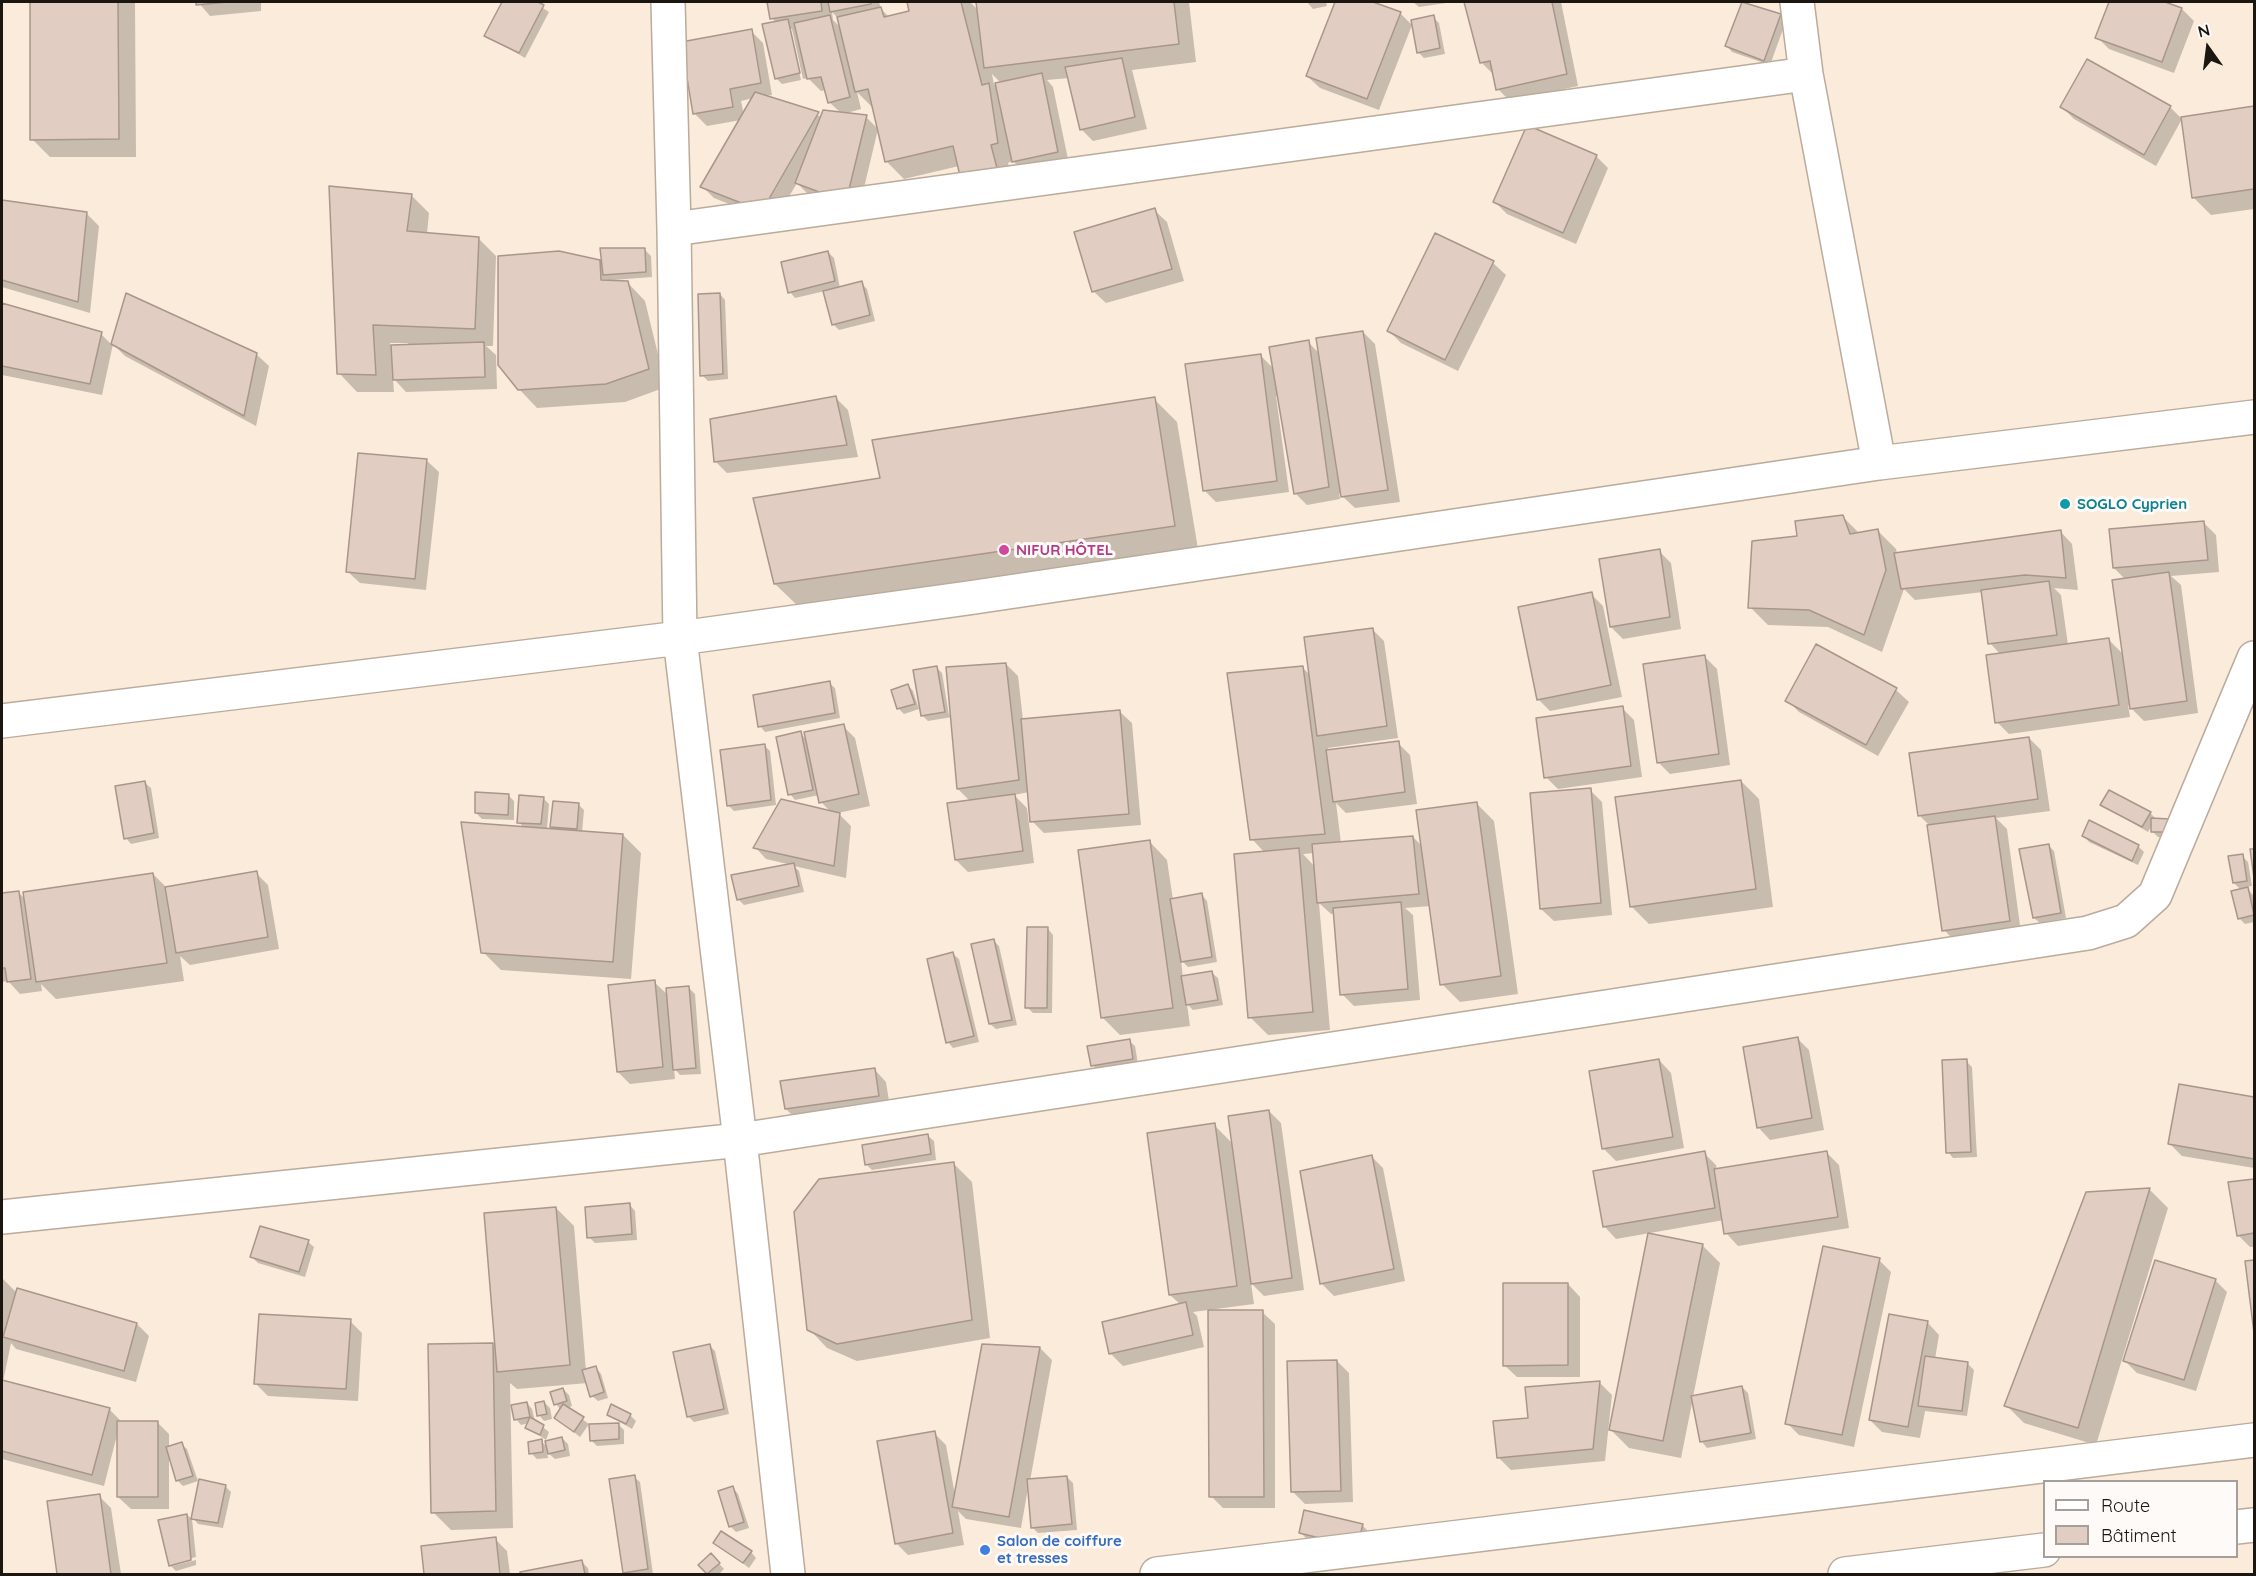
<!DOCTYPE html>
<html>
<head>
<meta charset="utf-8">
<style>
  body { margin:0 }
  #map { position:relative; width:2256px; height:1576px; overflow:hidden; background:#fbebdb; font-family:Quicksand,sans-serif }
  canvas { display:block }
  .frame { position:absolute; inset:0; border:3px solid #1b1610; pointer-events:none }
  .legend { position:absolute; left:2043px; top:1480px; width:195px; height:78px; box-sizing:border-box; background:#fefaf7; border:2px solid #a39f9b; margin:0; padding:8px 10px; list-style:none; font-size:18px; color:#1b1610 }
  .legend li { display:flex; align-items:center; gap:12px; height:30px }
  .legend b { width:30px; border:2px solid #a39f9b }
  .north { position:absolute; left:2178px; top:18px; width:60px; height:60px; -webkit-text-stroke:4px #fefaf7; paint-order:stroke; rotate:346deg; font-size:16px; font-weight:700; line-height:24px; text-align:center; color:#1b1610 }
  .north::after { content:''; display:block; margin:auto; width:21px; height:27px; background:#1b1610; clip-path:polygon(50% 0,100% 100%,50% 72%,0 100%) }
</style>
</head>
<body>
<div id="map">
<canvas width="2256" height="1576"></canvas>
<div class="frame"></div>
<ul class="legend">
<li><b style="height:8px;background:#fff"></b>Route</li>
<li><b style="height:16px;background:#e1cdc1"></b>Bâtiment</li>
</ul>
<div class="north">N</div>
</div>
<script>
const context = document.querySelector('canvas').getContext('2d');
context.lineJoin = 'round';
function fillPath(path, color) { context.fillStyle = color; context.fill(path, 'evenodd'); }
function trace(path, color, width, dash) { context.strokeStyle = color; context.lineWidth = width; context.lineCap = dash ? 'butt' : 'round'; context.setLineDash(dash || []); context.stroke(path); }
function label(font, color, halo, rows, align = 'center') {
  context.font = font + ' Quicksand,sans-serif'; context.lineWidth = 6; context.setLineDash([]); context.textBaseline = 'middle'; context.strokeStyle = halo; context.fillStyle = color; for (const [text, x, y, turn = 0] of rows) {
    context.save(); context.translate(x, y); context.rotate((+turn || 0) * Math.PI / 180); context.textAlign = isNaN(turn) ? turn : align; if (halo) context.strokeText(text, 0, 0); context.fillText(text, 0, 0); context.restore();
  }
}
fillPath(new Path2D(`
  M31,2H135L136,157H50L32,139Z
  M198,2H261V11L210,16Z
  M503,2H534L549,12L525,58L486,35Z
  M769,2H879L881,9L889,17L911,12L908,2H970L978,10L977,2H1189L1196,62L1132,70L1147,129L1093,141L1081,129L1069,78L1047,80L1053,87L1069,164L1025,173L1013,161L1008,163L1014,186L959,166L904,179L886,161L874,109L857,92L861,109L843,114L866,117L878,129L858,213L809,195L797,183L774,222L714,198L702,186L741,120L707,126L695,114L683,43L751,31L763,43L772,95L765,96L822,117L841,113L829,102L826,90L821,91L808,78L803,79L792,29H789L801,80L782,84L776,78V23L772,18ZM832,12L839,19L841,28L833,20ZM992,74L1001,83L994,85ZM753,98L744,115L741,101Z
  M1307,2H1326L1327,6L1313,9Z
  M1336,2H1369L1400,13L1412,25L1379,110L1320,88L1307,76Z
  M1413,2H1453L1419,7Z
  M1465,2H1561L1578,86L1510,101L1498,89L1493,74L1481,62Z
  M1743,2L1781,15L1786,21L1770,65L1732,52L1727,46Z
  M2110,2H2160L2182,9L2194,21L2174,73L2109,49L2097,37Z
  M1433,17L1439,23L1445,54L1424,58L1418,52Z
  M2062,107H2170L2181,118L2254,107V209L2211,215L2193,197L2182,119L2156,166L2074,119Z
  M1596,156L1608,168L1576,244L1507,214L1495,202Z
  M411,195L429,213L427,234L478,238L496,256L493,346H486L496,355L497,389L406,392L393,378L394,392H357L339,373ZM390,343H408V346H391Z
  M2,201L87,214L99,226L90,313L2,287Z
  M1154,210L1167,222L1184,281L1106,303L1093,291Z
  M1436,235L1493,263L1506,275L1458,371L1401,343L1389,331Z
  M645,250L651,256L652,277L613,280V282H627L645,301L666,387L625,402L537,408L519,389L600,262L604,266Z
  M828,252L834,258L840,288L861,283L867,289L875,321L839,330L833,324L825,291L795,298L790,292Z
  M720,294L725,300L728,379L708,381L702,375Z
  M127,295L256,354L269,366L256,426L125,356L113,344L102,395L2,375V304L101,334L112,345Z
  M1363,332L1375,344L1400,502L1355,508L1339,493L1340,499L1307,505L1295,493L1279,395L1276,396L1289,492L1216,502L1204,490L1260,355L1274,369L1308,342L1320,354Z
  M836,398L848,410L858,457L727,473L715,461Z
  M1154,399L1177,422L1198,549L799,607L775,584L882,480Z
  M426,460L439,472L426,590L360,583L347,571Z
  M1843,517L1860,534L1878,531L1896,549L1897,554L2060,531L2072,544L2078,590L2054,588L2061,595L2068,645L2109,640L2124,655L2126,580L2114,568L2204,523L2216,535L2219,572L2171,576L2181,585L2198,713L2144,721L2128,705L2130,717L2009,734L1997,722L2001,655L1990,643L1983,592L1915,600L1904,589L1882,652L1828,627L1768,625L1750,607L1799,537Z
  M1659,551L1671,563L1681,629L1623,639L1611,627Z
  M1591,594L1603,606L1622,697L1550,711L1538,699Z
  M1372,629L1384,641L1398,738L1328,748L1329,752L1398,743L1410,755L1417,804L1346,813L1336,803L1341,843L1413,837L1423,847L1476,803L1494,821L1518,994L1460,1002L1442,984L1431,906L1405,908L1413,915L1420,1000L1354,1006L1342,994L1335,914H1331L1319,903L1330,1030L1268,1035L1250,1017L1265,853L1252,839L1302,667L1311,676ZM1315,853L1316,868L1303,854Z
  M1816,646L1896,690L1909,702L1878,756L1799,712L1787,700Z
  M1705,657L1717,669L1730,765L1670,774L1658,762Z
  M1006,664L1018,676L1023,720L1119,711L1132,723L1141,825L1044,833L1032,821L1029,792L1014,795L1027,808L1034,863L968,872L956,860L971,802L958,789L952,717L928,721L922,715L936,667L942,673L949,715Z
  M829,683L835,688L840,718L765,732L760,726Z
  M908,685L913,691L919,709L904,714L898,708Z
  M1622,708L1634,720L1642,777L1558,789L1546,777Z
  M843,726L855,738L870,806L838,813L851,826L846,878L794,866L799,871L804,892L744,905L738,899L792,865L766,859L755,847L831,812L821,802L819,795L795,800L790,794L800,733L807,740Z
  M2029,738L2041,750L2050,811L1996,818L2007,829L2021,933L1956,942L1944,930L1929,825L1919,815Z
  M764,745L770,751L776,805L734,811L728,805Z
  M1741,781L1759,799L1773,907L1649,924L1631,906Z
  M145,783L151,788L159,838L131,844L126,838Z
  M1590,790L1602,802L1612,915L1554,921L1541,909Z
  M508,795L514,801V820L482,819L476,813Z
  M543,798L549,804L547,829L556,830L552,826L579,805L584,810L582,832L623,835L641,853L631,979L501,970L483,952L524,828L519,822Z
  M2102,805L2150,813L2175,837H2158L2152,831V825L2148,832Z
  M2084,836L2138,846L2144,852L2138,865L2089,842Z
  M1149,841L1167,860L1173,900L1202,895L1207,901L1217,962L1188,967L1181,960L1183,978L1212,973L1218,978L1223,1005L1193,1010L1187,1004L1190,1026L1120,1035L1102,1017Z
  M2048,845L2054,851L2066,918L2040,923L2034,918Z
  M2242,856L2248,862L2252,886L2246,887L2253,895L2254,901V922L2245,924L2240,919L2233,892L2241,890L2234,883Z
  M256,873L268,885L279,949L190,965L180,956L184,981L56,999L41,984L42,991L20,994L8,981L2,982V894L18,892L26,900L153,874L167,888Z
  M1048,929L1053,935L1052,1013H1033L1027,1007Z
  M993,940L999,946L1017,1025L996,1029L990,1024Z
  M953,954L959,959L979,1042L953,1048L948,1042Z
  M654,982L668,995L689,988L695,994L701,1074L680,1075L674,1068L675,1079L630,1084L618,1072Z
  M1797,1038L1809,1050L1824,1130L1770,1140L1758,1127Z
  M1129,1041L1135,1046L1138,1064L1098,1071L1093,1065Z
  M1659,1060L1671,1073L1684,1148L1616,1161L1604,1149Z
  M1966,1061L1972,1067L1977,1157L1953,1158L1948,1152Z
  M874,1069L886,1082L890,1107L798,1121L786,1109Z
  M2180,1086L2254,1099V1168L2182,1156L2170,1144Z
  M1269,1111L1281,1123L1304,1290L1264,1296L1251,1283L1254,1304L1193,1312L1197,1316L1204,1347L1123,1366L1111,1354L1181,1305L1170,1295L1214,1125L1233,1144Z
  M928,1136L934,1141L936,1160L872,1170L866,1164Z
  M1704,1153L1716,1165L1717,1170L1827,1153L1839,1165L1849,1228L1738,1246L1726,1233L1724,1220L1616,1239L1604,1226Z
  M1371,1156L1383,1168L1405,1281L1334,1296L1322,1284Z
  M954,1164L972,1182L990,1338L857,1361L827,1348L809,1329Z
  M2254,1180V1247H2250L2238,1235L2230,1184Z
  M2150,1190L2168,1208L2096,1445L2024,1423L2006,1405L2087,1193Z
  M630,1205L635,1211L637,1240L595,1243L589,1237Z
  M556,1208L574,1226L586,1371L596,1368L601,1374L608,1398L598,1401L592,1396L588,1383L517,1389L510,1383L513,1528L451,1530L433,1512L492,1344L497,1349Z
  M308,1242L314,1247L305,1277L258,1263L252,1257Z
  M1702,1245L1720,1263L1693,1397L1742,1387L1748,1393L1756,1439L1707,1448L1702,1442L1693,1398L1681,1458L1629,1448L1611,1430Z
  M1879,1260L1891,1272L1854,1447L1799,1435L1787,1423Z
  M2254,1261V1322L2246,1262Z
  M2,1278L17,1293L137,1324L149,1336L136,1382L16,1349L11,1343L3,1382L109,1409L122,1422H157L169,1434V1447L181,1444L187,1449L198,1481L183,1486L177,1480L169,1456V1509H131L118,1497L117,1435L104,1486L2,1459Z
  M2215,1280L2227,1292L2196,1391L2137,1373L2125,1361Z
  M1568,1284L1580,1297V1377H1517L1504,1365Z
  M1262,1312L1275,1324V1508H1223L1211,1496Z
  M350,1321L362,1333L358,1401L268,1396L256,1384Z
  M1927,1322L1939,1335L1935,1359L1968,1364L1974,1370L1967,1416L1925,1411L1920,1438L1882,1432L1870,1420Z
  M709,1345L715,1351L729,1414L694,1422L688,1416Z
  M1040,1348L1052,1360L1030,1481L1067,1477L1073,1483L1077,1530L1038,1533L1032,1527L1028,1488L1021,1528L966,1519L958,1511L964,1545L908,1555L896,1543L934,1433L946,1445L955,1495Z
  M1337,1361L1349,1373L1353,1502L1305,1504L1293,1492Z
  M1600,1383L1612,1395L1605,1461L1511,1470L1499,1458L1529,1419L1526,1388Z
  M563,1389L569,1395L572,1406L567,1408L589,1424L580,1437L556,1418L561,1410L556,1404Z
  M544,1402L550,1408L552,1419L544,1421L539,1415Z
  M527,1403L532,1409L535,1421L549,1432L546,1440L527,1427L529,1423L521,1425L516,1419Z
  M608,1415H630L636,1421L632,1429Z
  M618,1424L624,1430V1444L597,1446L591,1440Z
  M562,1438L568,1444L570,1456L555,1459L547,1452L548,1458L537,1459L531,1453L541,1441L548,1448Z
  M634,1477L640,1482L653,1574H627L624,1572Z
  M225,1486L231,1492L223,1528L198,1524L193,1518Z
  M733,1488L738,1494L749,1528L736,1532L730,1526Z
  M99,1496L111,1508L121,1574H59L48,1503Z
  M187,1515L192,1519L196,1557L172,1563V1566L196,1560V1565L176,1571L170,1565Z
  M1362,1525L1368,1531L1362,1552L1306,1538L1300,1532Z
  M495,1539L507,1551L510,1574H426L422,1547Z
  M715,1542L751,1552L756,1558L749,1568Z
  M711,1555L724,1569L719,1574H709L700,1565Z
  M582,1562L588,1568L589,1574L522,1573Z`), '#0003');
const building = new Path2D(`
  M30,2H118L119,139L30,140Z
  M196,2H228L196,5Z
  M502,2H538L544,5L519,53L484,36Z
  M767,2H821L822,11L770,19Z
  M828,2H871V4L830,12Z
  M907,2H961L982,85L989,83L998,143L991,145L997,168L960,176L953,146L885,162L868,89L855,92L837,17L881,7L884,17L909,11Z
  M976,2H1174L1179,44L984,68Z
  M1335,2H1373L1401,12L1367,99L1306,76Z
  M1464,2H1552L1567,74L1496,90L1490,61L1480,63Z
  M1742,2L1781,14L1764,61L1725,46Z
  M2109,2H2165L2182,8L2162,62L2095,38Z
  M830,15L850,97L828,103L821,77L807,79L794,23Z
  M1434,15L1440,48L1417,53L1411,20Z
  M788,19L800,73L775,79L762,24Z
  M752,29L761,83L730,89L733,107L693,114L681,42Z
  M1122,58L1135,117L1080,130L1065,67Z
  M2087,59L2171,106L2144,155L2060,107Z
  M1042,73L1058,152L1012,162L995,83Z
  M755,92L819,112L762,211L700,187Z
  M2254,106V189L2192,198L2181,117Z
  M823,110L867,115L846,202L795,183Z
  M1527,125L1597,155L1563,233L1493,202Z
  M329,186L412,194L407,231L479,237L475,329L373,325L376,375L337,374Z
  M2,200L87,212L78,302L2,280Z
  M1155,208L1172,269L1092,292L1074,232Z
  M1435,233L1494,261L1445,360L1387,331Z
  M600,248H645L646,272L603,275Z
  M559,251L600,260L601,280L628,281L649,369L606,384L518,390L498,365V256Z
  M828,251L835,281L788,293L781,262Z
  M862,281L870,315L832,325L823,291Z
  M126,293L257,353L244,416L111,344Z
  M720,293L723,374L700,376L698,294Z
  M2,303L102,332L90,384L2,366Z
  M1363,331L1388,490L1341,497L1316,338Z
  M1309,340L1329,487L1294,494L1269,347Z
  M484,342L485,377L393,380L391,345Z
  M1261,354L1277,481L1203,491L1185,364Z
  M836,396L847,445L714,462L710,419Z
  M1155,397L1175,526L774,584L753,498L880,478L872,440Z
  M358,453L427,459L415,579L346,572Z
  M1843,515L1850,534L1878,529L1886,570L1864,635L1809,610L1748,608L1752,541L1797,536L1795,521Z
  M2204,521L2208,560L2113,568L2109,529Z
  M2061,530L2066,578L2025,575L1901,589L1894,553Z
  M1660,549L1670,617L1610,627L1599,559Z
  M2169,572L2187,701L2130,709L2112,580Z
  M2049,581L2057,635L1988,644L1981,590Z
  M1592,592L1611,685L1537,700L1518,607Z
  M1373,628L1387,726L1317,736L1304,637Z
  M2109,638L2119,705L1995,723L1986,655Z
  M1816,644L1897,688L1866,745L1785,701Z
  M1705,655L1719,754L1657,763L1643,664Z
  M1006,663L1019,780L957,789L946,667Z
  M937,666L945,712L921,716L913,670Z
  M1303,666L1325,834L1250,840L1227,673Z
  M830,681L835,713L758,727L753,695Z
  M908,684L915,704L897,709L891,690Z
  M1623,706L1631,766L1544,778L1536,718Z
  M1120,710L1129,814L1030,822L1021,719Z
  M844,724L859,794L819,803L804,732Z
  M801,731L813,790L788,795L776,737Z
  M2029,737L2038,799L1918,816L1909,753Z
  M1399,741L1405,792L1333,802L1326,750Z
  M765,744L771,800L727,806L720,750Z
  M1741,780L1756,889L1630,907L1615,797Z
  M145,781L154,833L124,839L115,786Z
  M1591,788L1601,903L1540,909L1530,793Z
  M2109,790L2151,812L2142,827L2100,805Z
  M475,792L509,794L508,815L475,813Z
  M1015,794L1023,851L955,860L947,803Z
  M519,795L544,797L541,824L517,823Z
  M781,799L840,813L834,866L753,848Z
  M553,801L579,803L577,829L550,827Z
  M1477,802L1501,976L1440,985L1416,810Z
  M1995,816L2010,921L1942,931L1927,825Z
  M2151,818L2170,819V832H2151Z
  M2089,820L2139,845L2132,861L2082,836Z
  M461,822L623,834L613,962L481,953Z
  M1413,836L1419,894L1317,903L1312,844Z
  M1150,840L1173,1008L1101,1018L1078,850Z
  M2049,844L2061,913L2033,918L2019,849Z
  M1299,848L1313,1012L1248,1018L1234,854Z
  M2250,849H2254V878Z
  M2243,854L2247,881L2233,883L2228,856Z
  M794,863L799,886L737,900L731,875Z
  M257,871L268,937L176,953L165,887Z
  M153,873L167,963L36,982L23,892Z
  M2248,887L2254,915L2238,919L2231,891Z
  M19,891L31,979L7,982L5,968H2V893Z
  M1202,893L1212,957L1181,962L1170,899Z
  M1401,902L1408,989L1340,995L1333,908Z
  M1027,927H1048L1047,1008H1025Z
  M994,939L1012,1020L989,1024L971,944Z
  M953,952L974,1036L946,1043L927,959Z
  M1212,971L1218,1000L1186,1005L1181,976Z
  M655,980L663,1067L617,1072L608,985Z
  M689,986L696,1068L673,1070L666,988Z
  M1798,1037L1812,1118L1757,1128L1743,1047Z
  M1130,1039L1133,1059L1091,1066L1087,1046Z
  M1659,1059L1673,1137L1602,1149L1589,1071Z
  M1967,1059L1971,1152L1946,1153L1942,1060Z
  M875,1068L879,1096L785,1109L780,1081Z
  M2179,1084L2254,1097V1159L2168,1144Z
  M1269,1110L1292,1278L1251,1284L1228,1116Z
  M1215,1123L1237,1286L1169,1295L1147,1133Z
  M928,1134L931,1154L865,1165L862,1145Z
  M1705,1151L1715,1208L1603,1227L1593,1171Z
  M1827,1151L1838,1217L1724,1234L1714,1169Z
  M1372,1155L1394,1269L1320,1284L1300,1171Z
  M954,1162L972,1320L837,1344L807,1330L794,1212L819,1179Z
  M2254,1179V1233L2237,1236L2228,1182Z
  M2150,1188L2078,1428L2004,1406L2086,1192Z
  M630,1203L632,1234L587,1238L585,1207Z
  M556,1207L570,1365L497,1372L484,1213Z
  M260,1226L309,1240L299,1272L250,1257Z
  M1648,1233L1703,1244L1663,1441L1609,1430Z
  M1823,1246L1880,1258L1842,1435L1785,1424Z
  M2155,1260L2216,1279L2184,1380L2123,1361Z
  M2254,1260V1333L2245,1261Z
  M1503,1283H1568V1365L1503,1366Z
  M17,1288L137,1323L124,1371L3,1337Z
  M1186,1302L1193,1335L1109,1354L1102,1322Z
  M1208,1310H1263L1264,1497H1209Z
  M259,1314L351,1319L346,1389L254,1384Z
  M1889,1314L1928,1321L1908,1427L1869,1420Z
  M493,1343L496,1511L431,1513L428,1344Z
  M710,1344L724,1409L687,1417L673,1352Z
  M982,1344L1040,1347L1009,1517L952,1507Z
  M1925,1356L1968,1362L1962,1411L1918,1406Z
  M1337,1360L1341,1491L1291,1492L1287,1361Z
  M596,1366L604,1392L590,1397L582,1370Z
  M2,1380L110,1408L92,1475L2,1451Z
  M1600,1381L1593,1449L1497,1458L1493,1421L1528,1418L1525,1387Z
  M1742,1386L1751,1433L1700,1442L1691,1396Z
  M563,1388L567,1401L554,1405L550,1392Z
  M544,1401L547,1414L537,1416L535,1403Z
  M527,1402L530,1417L514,1420L511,1405Z
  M563,1404L584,1417L574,1432L554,1418Z
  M611,1404L631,1414L626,1424L607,1415Z
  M530,1417L544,1425L540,1435L525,1428Z
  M117,1421H158V1497H117Z
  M619,1423V1439L590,1441L589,1424Z
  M935,1431L953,1533L895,1544L877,1441Z
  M562,1437L565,1450L548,1454L545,1441Z
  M542,1439L543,1452L529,1454L528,1442Z
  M182,1442L193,1476L176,1481L166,1447Z
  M635,1475L648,1569L623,1573L609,1479Z
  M1067,1476L1072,1524L1031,1528L1027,1479Z
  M199,1479L226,1485L218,1523L191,1519Z
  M733,1486L744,1522L729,1527L718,1491Z
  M100,1494L111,1574H57L47,1501Z
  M1304,1510L1363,1524L1357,1547L1299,1533Z
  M187,1514L191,1560L169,1566L158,1520Z
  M721,1531L752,1551L743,1563L713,1543Z
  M496,1537L500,1574H424L421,1546Z
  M711,1553L720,1563L707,1574L698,1565Z
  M582,1560L585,1574H520V1572Z`);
fillPath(building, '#e1cdc1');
trace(building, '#a9968b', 1.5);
const minor = new Path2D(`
  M668,2L674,229L680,638L740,1140L788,1574
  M1797,2L1806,74L1879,463
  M674,229L1806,74
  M2,721L680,638L968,598L1879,463L2254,417
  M2,1217L740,1140L2088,933L2126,921L2155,895L2254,658
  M2236,1527L2254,1525
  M1157,1574L2254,1440
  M1845,1574L2044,1550`);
trace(minor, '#bbab9c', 36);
trace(minor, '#fff', 33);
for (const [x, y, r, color] of [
  [2065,504,6,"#0f9aa8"],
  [1004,550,6,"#d1479c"],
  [985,1550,6,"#3f7fe0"]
]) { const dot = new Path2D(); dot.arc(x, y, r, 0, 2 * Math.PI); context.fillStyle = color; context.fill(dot); trace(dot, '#fefaf7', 2); }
label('bold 15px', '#0d838f', '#fefaf7', [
  ["SOGLO Cyprien",2077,504]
], 'left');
label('bold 15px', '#b23c85', '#fefaf7', [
  ["NIFUR HÔTEL",1016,550]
], 'left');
label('bold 15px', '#366cbe', '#fefaf7', [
  ["Salon de coiffure",997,1541],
  ["et tresses",997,1558]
], 'left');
</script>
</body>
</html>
